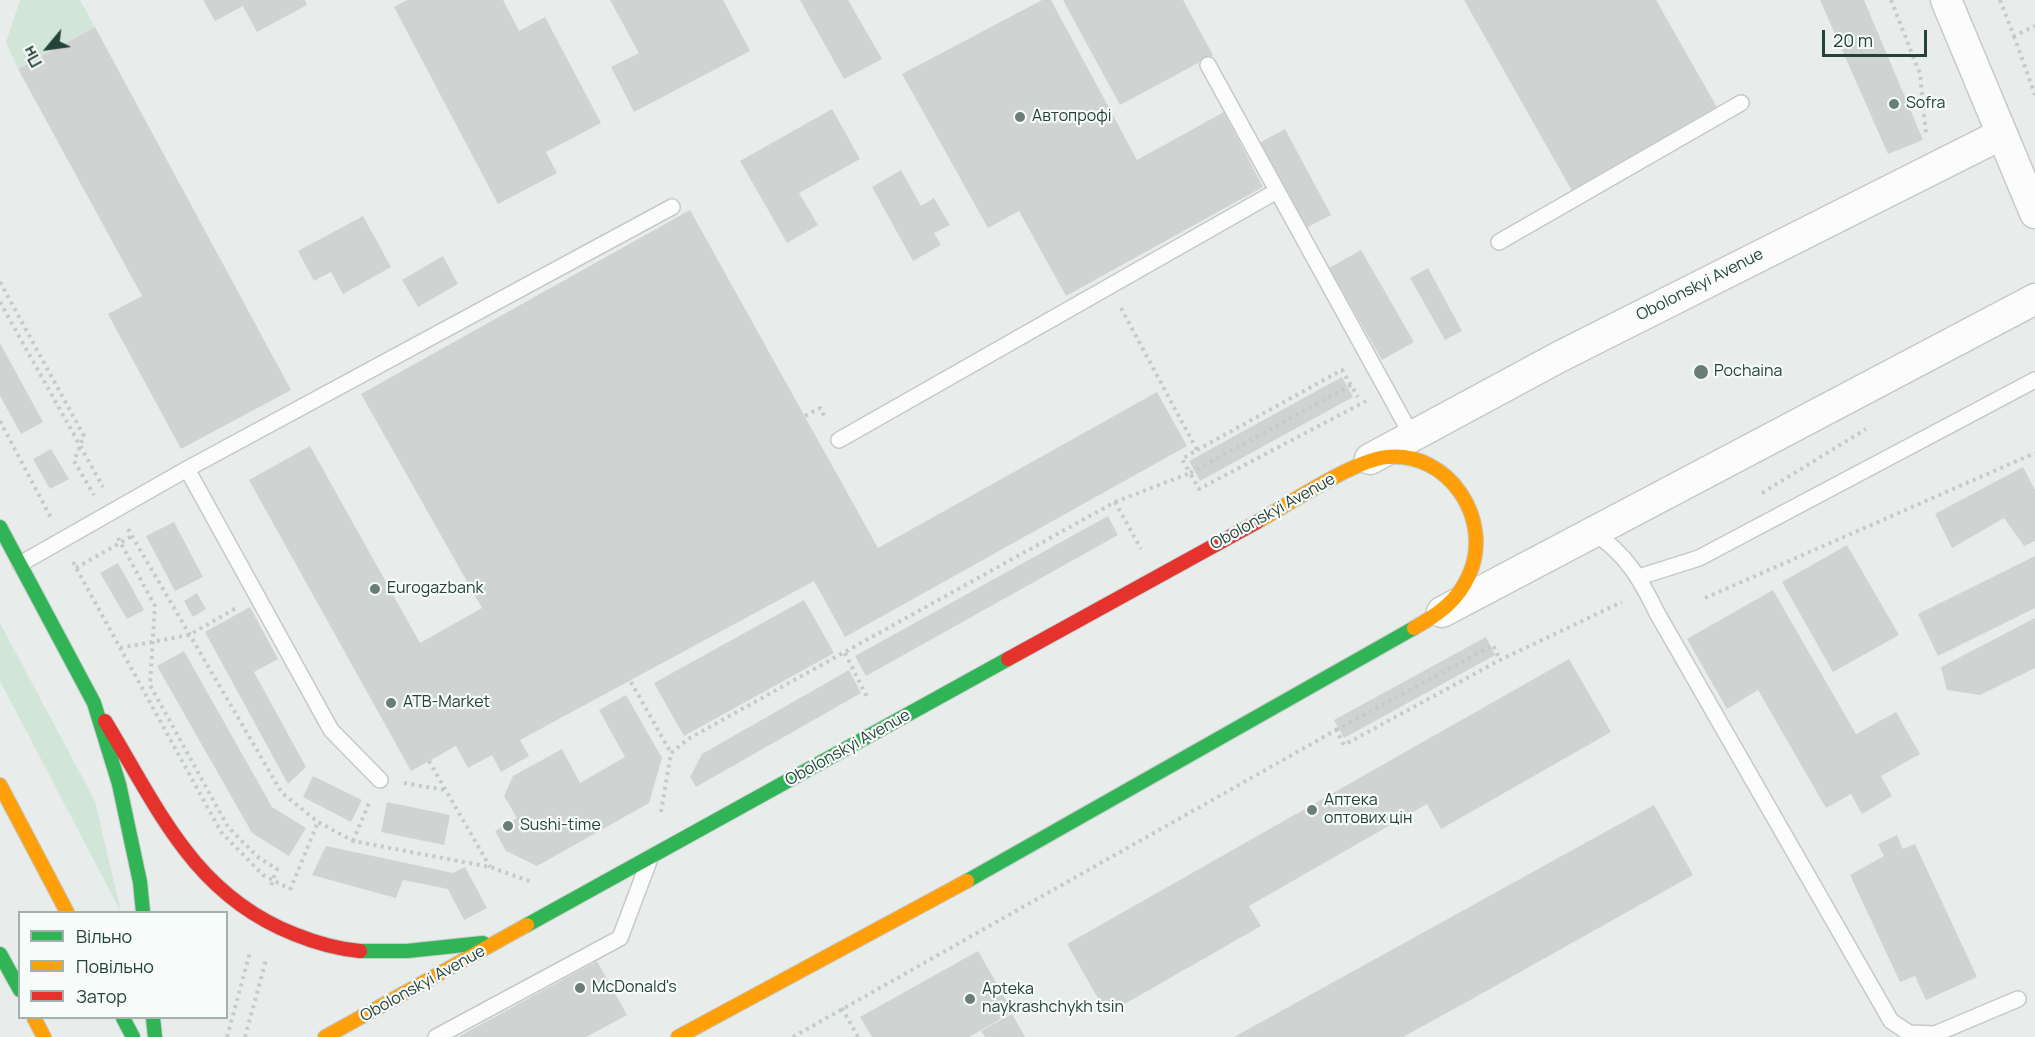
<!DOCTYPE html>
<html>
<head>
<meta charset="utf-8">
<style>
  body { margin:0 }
  #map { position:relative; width:2035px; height:1037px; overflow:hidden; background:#e8edeb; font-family:Manrope,sans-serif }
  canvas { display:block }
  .legend { position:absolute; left:18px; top:911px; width:210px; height:108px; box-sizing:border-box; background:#f7fbf9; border:2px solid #a3b1ad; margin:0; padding:8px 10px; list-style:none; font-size:18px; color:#24423a }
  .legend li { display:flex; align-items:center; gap:12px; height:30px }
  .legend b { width:30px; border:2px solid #a3b1ad }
  .north { position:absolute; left:18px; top:18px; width:60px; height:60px; -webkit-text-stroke:4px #f7fbf9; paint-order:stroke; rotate:241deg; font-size:16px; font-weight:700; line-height:24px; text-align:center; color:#24423a }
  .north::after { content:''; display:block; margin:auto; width:21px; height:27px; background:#24423a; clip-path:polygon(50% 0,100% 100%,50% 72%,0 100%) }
  .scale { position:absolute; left:1822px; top:30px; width:105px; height:27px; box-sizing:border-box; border:3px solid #24423a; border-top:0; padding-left:8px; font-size:18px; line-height:21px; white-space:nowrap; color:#24423a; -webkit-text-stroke:4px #f7fbf9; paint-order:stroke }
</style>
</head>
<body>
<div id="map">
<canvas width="2035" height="1037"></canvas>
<ul class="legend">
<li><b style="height:8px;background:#30b455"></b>Вільно</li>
<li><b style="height:8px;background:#ff9f0a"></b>Повільно</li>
<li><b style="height:8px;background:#e5322d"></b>Затор</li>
</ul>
<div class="north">Пн</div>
<div class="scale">20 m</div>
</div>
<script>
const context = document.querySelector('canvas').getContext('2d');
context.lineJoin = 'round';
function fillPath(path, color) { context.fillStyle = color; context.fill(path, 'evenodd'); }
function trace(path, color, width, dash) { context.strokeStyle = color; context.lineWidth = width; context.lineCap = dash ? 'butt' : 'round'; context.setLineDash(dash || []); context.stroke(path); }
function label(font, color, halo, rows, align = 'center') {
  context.font = font + ' Manrope,sans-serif'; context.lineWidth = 4.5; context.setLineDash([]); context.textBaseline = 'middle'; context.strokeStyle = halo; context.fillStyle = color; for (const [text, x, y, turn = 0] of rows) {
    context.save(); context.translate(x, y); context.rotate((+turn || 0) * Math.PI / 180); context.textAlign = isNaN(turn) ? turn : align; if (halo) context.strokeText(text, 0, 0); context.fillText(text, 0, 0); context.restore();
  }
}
fillPath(new Path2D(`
  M20,0H80L95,27L18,69L6,42Z
  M0,623L95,801L121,912L0,681Z`), '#d1e6d8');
fillPath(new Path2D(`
  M203,0H305L307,5L257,32L243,6L215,21Z
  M407,0H503L519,31L545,17L601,123L546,152L557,173L498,204L394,7Z
  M610,0H723L750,51L634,112L611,67L639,53Z
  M800,0H848L882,59L844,79Z
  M1042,0H1051L1137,160L1224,112L1263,187L1066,296L1019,211L988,228L902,74Z
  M1063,0H1183L1213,55L1120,105Z
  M1464,0H1656L1718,109L1572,191Z
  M1820,0H1864L1923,140L1888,154Z
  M95,27L291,390L181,449L108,314L142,296L18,69Z
  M832,109L860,159L799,193L818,225L787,243L740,161Z
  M1285,129L1331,215L1304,229L1259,143Z
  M901,170L921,206L934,198L950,225L934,233L941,245L913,261L872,187Z
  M690,210L878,548L1157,392L1187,446L845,637L814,581L520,740L529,756L501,772L492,755L468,768L456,746L411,771L249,480L310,446L420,643L482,608L361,394Z
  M363,216L391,267L343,294L331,272L314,281L298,251Z
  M1361,250L1414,342L1382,360L1329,268Z
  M443,256L458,284L418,307L402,280Z
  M1428,268L1462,331L1445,340L1410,278Z
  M0,343L43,422L21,434L0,396Z
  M1342,377L1353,397L1200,481L1189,461Z
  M51,449L69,479L50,489L33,459Z
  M2023,467L2035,490V541L2024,546L2004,518L1952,548L1935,514Z
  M1108,516L1118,535L866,676L855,656Z
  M174,522L203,577L175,591L146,536Z
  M1847,545L1899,635L1833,672L1782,582Z
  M2035,556V608L1938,656L1918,614Z
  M118,563L144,610L127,619L100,573Z
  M1773,590L1856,734L1896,712L1920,754L1881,776L1892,796L1862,814L1851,794L1826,808L1758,690L1727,709L1687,639Z
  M197,593L206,609L193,617L184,601Z
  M804,600L834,653L684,736L654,683Z
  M250,607L278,659L254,672L306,767L288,784L205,632Z
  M2035,618V668L1980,695L1947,690L1941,667Z
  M1486,637L1495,655L1344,738L1334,720Z
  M184,651L272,807L306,828L289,856L252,833L157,666Z
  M1569,659L1611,732L1441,829L1427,804L1249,906L1261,926L1107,1014L1067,944Z
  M849,670L861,693L696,787L690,777L702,754Z
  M626,695L662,758L649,803L537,866L506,851L495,831L517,818L504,796L513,776L562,749L580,783L625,757L599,710Z
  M313,776L362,800L351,822L303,797Z
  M387,802L450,815L444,845L381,832Z
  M1654,805L1693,875L1472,999L1403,1037H1234Z
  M1897,835L1903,849L1915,844L1977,977L1926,1000L1915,976L1900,982L1850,875L1884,856L1878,844Z
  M326,846L453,873L465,867L487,908L464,920L448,889L403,880L396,898L312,875Z
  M978,951L1013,1012L969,1037H872L860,1017Z
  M597,961L627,1015L586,1037H458Z
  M1012,1014L1025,1037H985L981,1031Z`), '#cfd4d2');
const lane = new Path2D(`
  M1208,65L1412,436
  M1499,242L1741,103
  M839,440L1277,191
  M187,469L331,730L380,780
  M1593,532C1626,554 1640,578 1657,613L1891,1021L1909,1033L1935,1034L2018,999
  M20,564L187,469L672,207
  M1639,577L1699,558L2035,380
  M436,1037L620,938L649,861`);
const street = new Path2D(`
  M1946,0L2035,213
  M1370,459L1559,357L2002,134
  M1442,612L2035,299`);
const fast = new Path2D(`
  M0,527L94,703L119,784L140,882L143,912
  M967,881L1414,628
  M527,925L1008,659
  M360,951H407L483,943
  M0,954L20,990
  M123,1018L133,1037
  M153,1018L155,1037`);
const slow = new Path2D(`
  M1257,522C1289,504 1354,460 1387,457C1449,451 1494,520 1469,575C1458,601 1437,615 1414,628
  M0,785L67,912
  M34,1018L44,1037
  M325,1037L527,925
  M678,1037L967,881`);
const jam = new Path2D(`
  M1008,659L1257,522
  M105,721C158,808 193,894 294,934C316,943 338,949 360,951`);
trace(lane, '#c5cac8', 18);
trace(street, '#c5cac8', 33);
trace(fast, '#c3cbc8', 16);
trace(slow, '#c3cbc8', 16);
trace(jam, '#c3cbc8', 16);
trace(new Path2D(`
  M1891,0L1920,74L1926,134
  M2000,0L2014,36L2035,26
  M2014,36L2035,95
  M0,282L84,436L74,461L94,495
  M0,302L103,487
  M1121,308L1197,450L1182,459L1190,473L1351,385
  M805,416L820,408L826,419
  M0,421L51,518
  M1197,450L1342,370L1358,397
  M1762,493L1866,429
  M1115,502L1190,473L1199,489L1366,401
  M128,529L282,793L318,822L353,841L490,867L532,882
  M118,538L155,606L150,685L228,827L258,857L277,869L271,885
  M73,562L221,832L263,875L290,889
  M76,568L132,536
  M1705,598L2035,453
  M120,648L189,635L236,608
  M845,653L867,697
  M631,682L671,753
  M1336,730L1493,645L1500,660
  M429,761L490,867
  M404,783L445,790
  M661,812L671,753L688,739L1115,502L1141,549
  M353,841L369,803
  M290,890L318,822
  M842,1008L858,1037
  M227,1037L250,952
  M245,1037L266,960
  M793,1037L1336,730L1344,745L1500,660L1622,602`), '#c3ccca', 4, [3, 4.5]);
trace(lane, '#fcfcfc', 15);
trace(street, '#fcfcfc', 30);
trace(fast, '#30b455', 14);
trace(slow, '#ff9f0a', 14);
trace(jam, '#e5322d', 14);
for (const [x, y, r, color] of [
  [1894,104,6,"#697e78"],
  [1020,117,6,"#697e78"],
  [1701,372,8,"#697e78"],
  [375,589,6,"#697e78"],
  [391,703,6,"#697e78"],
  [1312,810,6,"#697e78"],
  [508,826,6,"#697e78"],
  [580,988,6,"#697e78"],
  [970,999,6,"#697e78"]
]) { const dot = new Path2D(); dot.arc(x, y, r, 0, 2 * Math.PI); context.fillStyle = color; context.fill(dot); trace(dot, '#f7fbf9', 2); }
label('16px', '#24423a', '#f7fbf9', [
  ["Sofra",1906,104],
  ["Автопрофі",1032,117],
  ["Pochaina",1714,372],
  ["Eurogazbank",387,589],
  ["ATB-Market",403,703],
  ["Аптека",1324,801],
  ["оптових цін",1324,819],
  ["Sushi-time",520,826],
  ["McDonald's",592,988],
  ["Apteka",982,990],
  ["naykrashchykh tsin",982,1008]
], 'left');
label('16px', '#24423a', '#f7fbf9', [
  ["Obolonskyi Avenue",1700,285,-27],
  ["Obolonskyi Avenue",1273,512,-29],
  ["Obolonskyi Avenue",848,748,-29],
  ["Obolonskyi Avenue",423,984,-29]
]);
</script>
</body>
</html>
